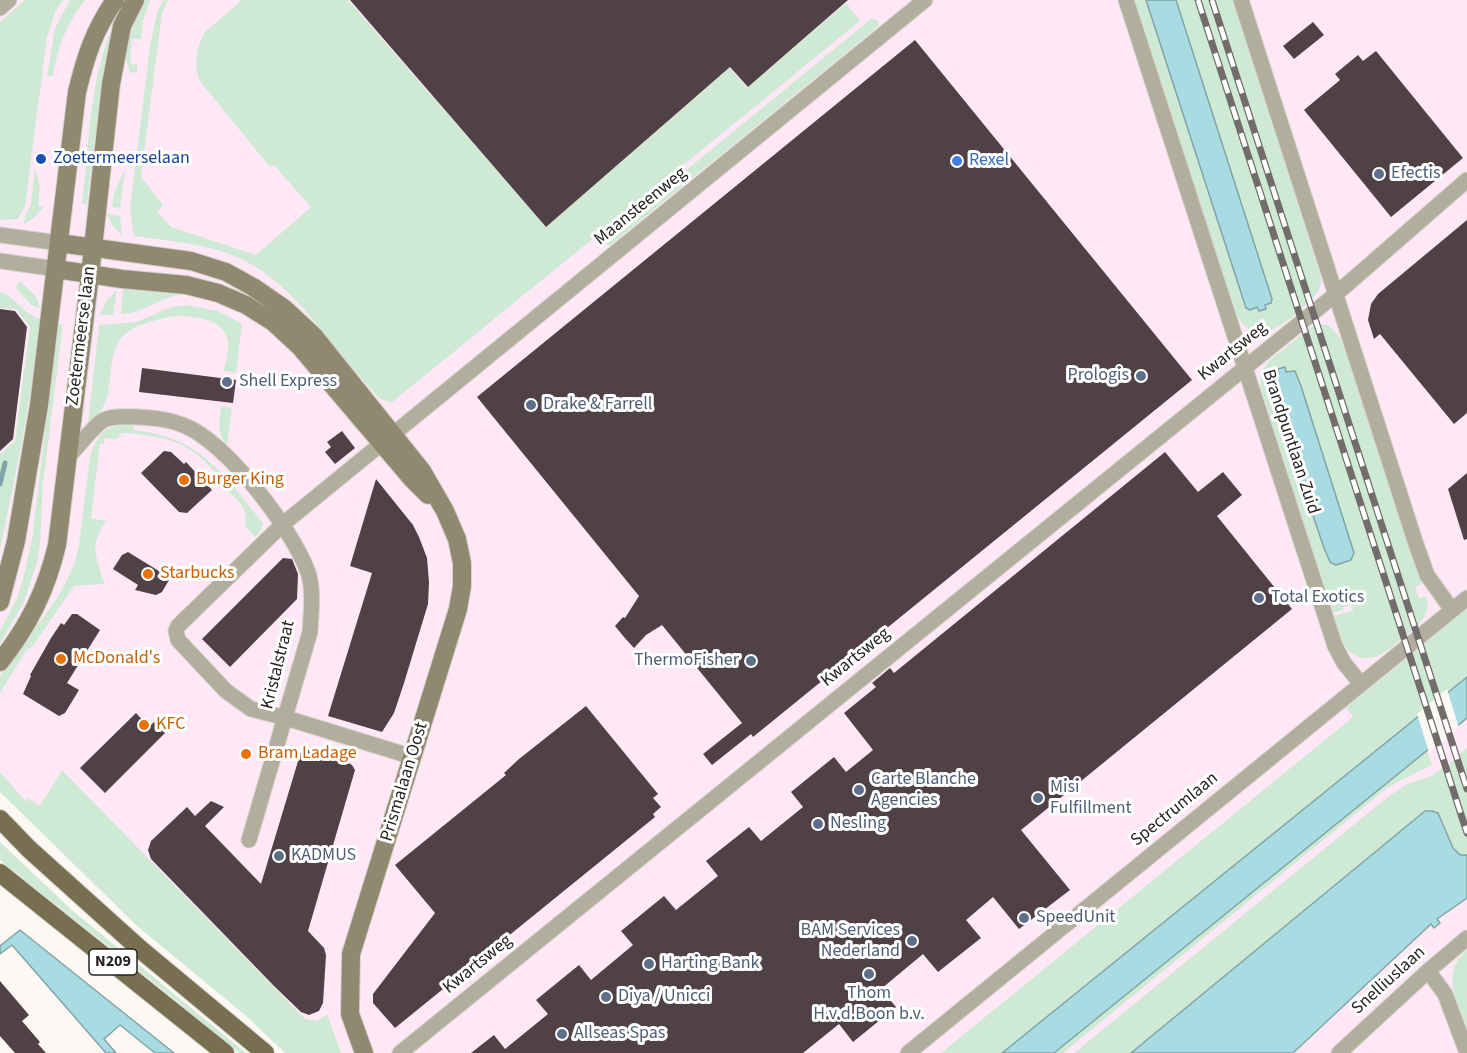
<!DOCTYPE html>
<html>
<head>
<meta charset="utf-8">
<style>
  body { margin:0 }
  canvas { display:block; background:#fef8f5 }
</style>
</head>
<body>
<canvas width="1467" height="1053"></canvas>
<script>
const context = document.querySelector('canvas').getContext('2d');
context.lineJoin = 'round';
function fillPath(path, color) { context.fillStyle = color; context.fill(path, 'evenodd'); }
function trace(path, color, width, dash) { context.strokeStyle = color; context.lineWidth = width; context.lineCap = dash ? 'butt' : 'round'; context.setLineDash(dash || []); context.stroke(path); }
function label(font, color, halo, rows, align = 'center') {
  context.font = font + ' "Source Sans 3",sans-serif'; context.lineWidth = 6; context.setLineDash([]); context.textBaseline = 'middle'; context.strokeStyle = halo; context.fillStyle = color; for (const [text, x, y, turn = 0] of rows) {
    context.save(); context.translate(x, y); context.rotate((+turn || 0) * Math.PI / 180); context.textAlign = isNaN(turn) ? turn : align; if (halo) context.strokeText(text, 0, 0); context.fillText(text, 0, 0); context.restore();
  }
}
fillPath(new Path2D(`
  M0,0H1467V1053H335L0,785Z`), '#ffe8f5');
fillPath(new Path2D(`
  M25,0H63L55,12L47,37L25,206L18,219L0,220V22Z
  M70,0H85C66,24 58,47 53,76H47L55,28Z
  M126,0L107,54L103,71L87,204H82C90,135 89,61 126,0Z
  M145,0H150L143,21L141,39H132L130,64L137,65V73L130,72L125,56L129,36Z
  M163,0H168L162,13L141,177L163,205L157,212L171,227L256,255L311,207L274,165L270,167L199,80C194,65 196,45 205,32L242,0H348L546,227L730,68L747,88L846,3L860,21L391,403L379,398L370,388C325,340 290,274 224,252C195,243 164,240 134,236L130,209L150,45L157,13Z
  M1134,0H1234L1321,278C1322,292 1311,300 1302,308C1280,329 1252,349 1234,310Z
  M871,19L878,20L879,24L875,29L609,246L602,239Z
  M35,168L40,187L38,206L44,207L33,219L24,224L25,216L31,204Z
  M125,168L120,208L112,207L114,194Z
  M107,214L120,216L122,236L112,225Z
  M20,281L36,296L40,309L31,305L18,290L16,287Z
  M139,285C159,288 179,289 199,293C274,309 311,362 356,418L360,425L355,428C320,384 290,338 239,311C222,302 201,294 182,295C160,296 142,315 121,314L123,288Z
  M117,290L113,315H100L106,301Z
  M0,292C17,297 23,314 40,319C32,397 16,473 0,550V454L15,441L30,327L16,309L0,308Z
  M187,305L218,311L242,324L236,373L224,371C227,356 233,339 221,328C212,318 191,316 177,316C166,317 157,320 146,323C88,341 130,397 88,423L99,325L136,322L171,307Z
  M58,324L63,325L43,484L40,543L37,562L24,602L0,644V631L17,598L23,579L32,539Z
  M1315,324L1328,325L1339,336L1345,347L1422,584L1415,587L1419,598L1426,596C1433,617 1414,629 1400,640C1386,653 1366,668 1348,650C1339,642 1337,628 1333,616L1353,611L1352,605L1343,607V610L1332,613L1260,386L1261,372L1270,360Z
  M221,406L232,408L227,445C216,433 220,421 221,406Z
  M134,424V430C202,438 223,474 263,523L261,530L255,537L245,526C250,510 238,501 228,491C223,486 223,480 218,475C187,441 173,439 129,433H122L117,439L105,438L104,444H100L91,518L106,521C90,546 95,551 102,578L105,582L104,584L74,586L32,647L27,649L0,693V676L58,597L74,565L79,545L90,457C99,430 105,426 134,424Z
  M1467,609V677L1002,1053H941L1353,717L1346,708Z
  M1467,748V855H1460L1453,848L1442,820L1425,811L1131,1053H1074L1389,796L1407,784L1431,776L1453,761Z
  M1427,750L1432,765L1388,787L1063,1053H1054Z
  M62,770L305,1019L317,1021L327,1014L341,1053H285L245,1015L137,926L0,792V772L26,802L28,798L40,806Z
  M0,842L73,911L246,1053H239L172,997L0,860Z
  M1467,950V1031C1458,1002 1439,973 1467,950Z`), '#ceead5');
const water = new Path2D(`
  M1146,0H1176L1272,299L1271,303L1265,305L1266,309L1259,311L1257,307L1250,310L1246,308Z
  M1285,367L1286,372L1295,371L1301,386L1354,553L1351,560L1336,565L1330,562L1324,548L1271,392L1274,378L1279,374L1278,369Z
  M1467,677V718L1054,1053H1002Z
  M1425,811H1432L1438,813L1453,848L1460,855H1467V898L1437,919L1440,923L1434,928L1431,924L1293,1053H1131Z
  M20,930L174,1053H155L120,1025L104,1039L116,1053H106L12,945L0,954V946Z`);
fillPath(water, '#a8dce2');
trace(water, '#82a4a8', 1.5);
fillPath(new Path2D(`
  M1447,689L1459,728L1429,752L1417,714Z`), '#fef8f5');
trace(new Path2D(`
  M0,484L5,463`), '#82a4a8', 5);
fillPath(new Path2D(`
  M350,0H848L748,87L730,67L546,227Z
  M1313,22L1324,35L1294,59L1283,46Z
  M915,40L1192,380L753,737L751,734L712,765L703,754L742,723L662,625L646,635L634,648L624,637L615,626L623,617L625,618L639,596L477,397Z
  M1376,51L1463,158L1391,217L1304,110L1340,80L1335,74L1358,55L1363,61Z
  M1467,220V413L1454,424L1380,334L1374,339L1368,320L1371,304L1378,294Z
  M0,309L15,311L27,327L13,439L0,451Z
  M142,368L236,380L233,403L139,392Z
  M342,431L355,448L335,464L325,452L331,447L327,442Z
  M164,451L171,452L184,464L186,462L212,490L187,513L179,512L141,473Z
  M1165,452L1198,492L1223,472L1242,495L1217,516L1292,609L1021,830L1070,890L1019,929L993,897L966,920L981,938L938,972L923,954L881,989L896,1007L853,1042L839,1024L803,1053H471L494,1035L505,1049L548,1014L536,1000L579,965L591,980L633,945L621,931L664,896L676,910L718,876L706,861L749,827L761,841L803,807L791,792L834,757L846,772L873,750L844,713L876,687L872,683L890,668L894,673Z
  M1467,473V539L1464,540L1448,489Z
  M376,479L413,525L419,537L427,558L429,582L428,604L404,683L394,713L382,732L328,716L372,573L350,566Z
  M128,552L167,576L169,580L162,592L156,595L135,590L138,585L113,569L122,555Z
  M283,558L292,559L298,574L297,599L230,667L202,639Z
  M72,614H77L100,630L67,683L79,690L65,713L59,716L23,694L31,676L30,675L51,638L61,623L64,625Z
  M586,706L658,794L653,798L661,807L653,814L655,817L395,1028L373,1003V994L435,913L395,865L506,775L504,773L519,759Z
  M136,713L149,727L154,722L165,733L105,793L80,768Z
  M302,748L347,762L352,765L355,770L308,931L324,948L326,955L323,1003L319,1011L309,1015L301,1012L275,987L151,859L148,850L151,841L187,807L195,816L211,801L224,807L205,826L261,884Z
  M0,981L29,1015L22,1021L40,1042L38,1044L46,1053H15L0,1036Z`), '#4f4145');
const street = new Path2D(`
  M1126,0L1335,646L1344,663L1361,684
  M1241,0L1415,541L1427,575L1452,610
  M0,8L9,0
  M0,235L59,243
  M0,261L56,269
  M68,457C79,446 90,430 102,421C112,415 128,417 138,417C154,418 168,419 183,425C227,442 292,529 308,572C314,590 311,613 310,632L249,840
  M413,757L286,718L251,709L226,691L178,640L176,631L178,626L283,524L925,0
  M1428,971L1445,994L1467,1053
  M400,1053L1246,367L1336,294L1467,180
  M908,1053L1467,598
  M1339,1053L1428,971L1467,938`);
const secondary = new Path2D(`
  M59,243L191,261L226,272L253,287L285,309L314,336L422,471L445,511L457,539L462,563V586L458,609L351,954L350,1014L364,1053
  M56,269L122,279L186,285L218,293L246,305L273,322L300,347L412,479L428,495
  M0,602L16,541L39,405L77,92C86,55 94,31 115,0
  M0,662C29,625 46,591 57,545L90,275L111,84L122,26L135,0`);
const primary = new Path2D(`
  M0,819L29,849L140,949L265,1053
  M0,873L225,1053`);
trace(street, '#d7d2cf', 17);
trace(secondary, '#d7d2cf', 20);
trace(primary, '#d7d2cf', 20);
trace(street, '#b2ae9d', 15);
trace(secondary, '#908970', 18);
trace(primary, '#776f50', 18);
const rail = new Path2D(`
  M1198,0L1467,833
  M1212,0L1467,789`);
trace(rail, '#726d6a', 7);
trace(rail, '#fff', 4.5, [14]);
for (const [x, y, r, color] of [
  [41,159,6,"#1a4fb4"],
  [957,161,6,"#3f7fe0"],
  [1379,174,6,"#5c6f8a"],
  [1141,376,6,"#5c6f8a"],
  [227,382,6,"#5c6f8a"],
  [531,405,6,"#5c6f8a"],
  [184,480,6,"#e8710a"],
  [148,574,6,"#e8710a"],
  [1259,598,6,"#5c6f8a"],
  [61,659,6,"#e8710a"],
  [751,661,6,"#5c6f8a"],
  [144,725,6,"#e8710a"],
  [246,754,6,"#e8710a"],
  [859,790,6,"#5c6f8a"],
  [1038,798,6,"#5c6f8a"],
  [818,824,6,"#5c6f8a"],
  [279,856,6,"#5c6f8a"],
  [1024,918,6,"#5c6f8a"],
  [912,941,6,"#5c6f8a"],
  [649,964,6,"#5c6f8a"],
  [869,974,6,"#5c6f8a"],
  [606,997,6,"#5c6f8a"],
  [562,1034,6,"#5c6f8a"]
]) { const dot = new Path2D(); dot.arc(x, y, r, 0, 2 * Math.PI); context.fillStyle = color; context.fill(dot); trace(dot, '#fff', 2); }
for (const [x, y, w] of [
  [113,962,48]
]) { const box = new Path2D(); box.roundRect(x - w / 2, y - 13, w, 26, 4.5); context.fillStyle = '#fff'; context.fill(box); trace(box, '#282320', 1.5); }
label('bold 16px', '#282320', null, [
  ["N209",113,962]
]);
label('18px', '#164399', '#fff', [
  ["Zoetermeerselaan",53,159]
], 'left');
label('18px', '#366cbe', '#fff', [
  ["Rexel",969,161]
], 'left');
label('18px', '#4e5e75', '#fff', [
  ["Efectis",1391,174],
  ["Prologis",1129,376,"right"],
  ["Shell Express",239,382],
  ["Drake & Farrell",543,405],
  ["Total Exotics",1271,598],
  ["ThermoFisher",739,661,"right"],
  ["Carte Blanche",871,780],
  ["Agencies",871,801],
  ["Misi",1050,788],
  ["Fulfillment",1050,809],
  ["Nesling",830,824],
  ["KADMUS",291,856],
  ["SpeedUnit",1036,918],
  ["BAM Services",900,931,"right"],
  ["Nederland",900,952,"right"],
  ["Harting Bank",661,964],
  ["Thom",869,994,"center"],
  ["H.v.d.Boon b.v.",869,1015,"center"],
  ["Diya / Unicci",618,997],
  ["Allseas Spas",574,1034]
], 'left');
label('18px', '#282320', '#fff', [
  ["Maansteenweg",641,207,-39],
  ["Zoetermeerse laan",82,336,-83],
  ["Kwartsweg",1233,352,-39],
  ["Brandpuntlaan Zuid",1290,442,72],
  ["Kwartsweg",856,658,-39],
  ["Kristalstraat",279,665,-76],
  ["Prismalaan Oost",405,782,-73],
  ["Spectrumlaan",1175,810,-39],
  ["Kwartsweg",478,965,-39],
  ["Snelliuslaan",1389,981,-42]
]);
label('18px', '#c56008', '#fff', [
  ["Burger King",196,480],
  ["Starbucks",160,574],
  ["McDonald's",73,659],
  ["KFC",156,725],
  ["Bram Ladage",258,754]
], 'left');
</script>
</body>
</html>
